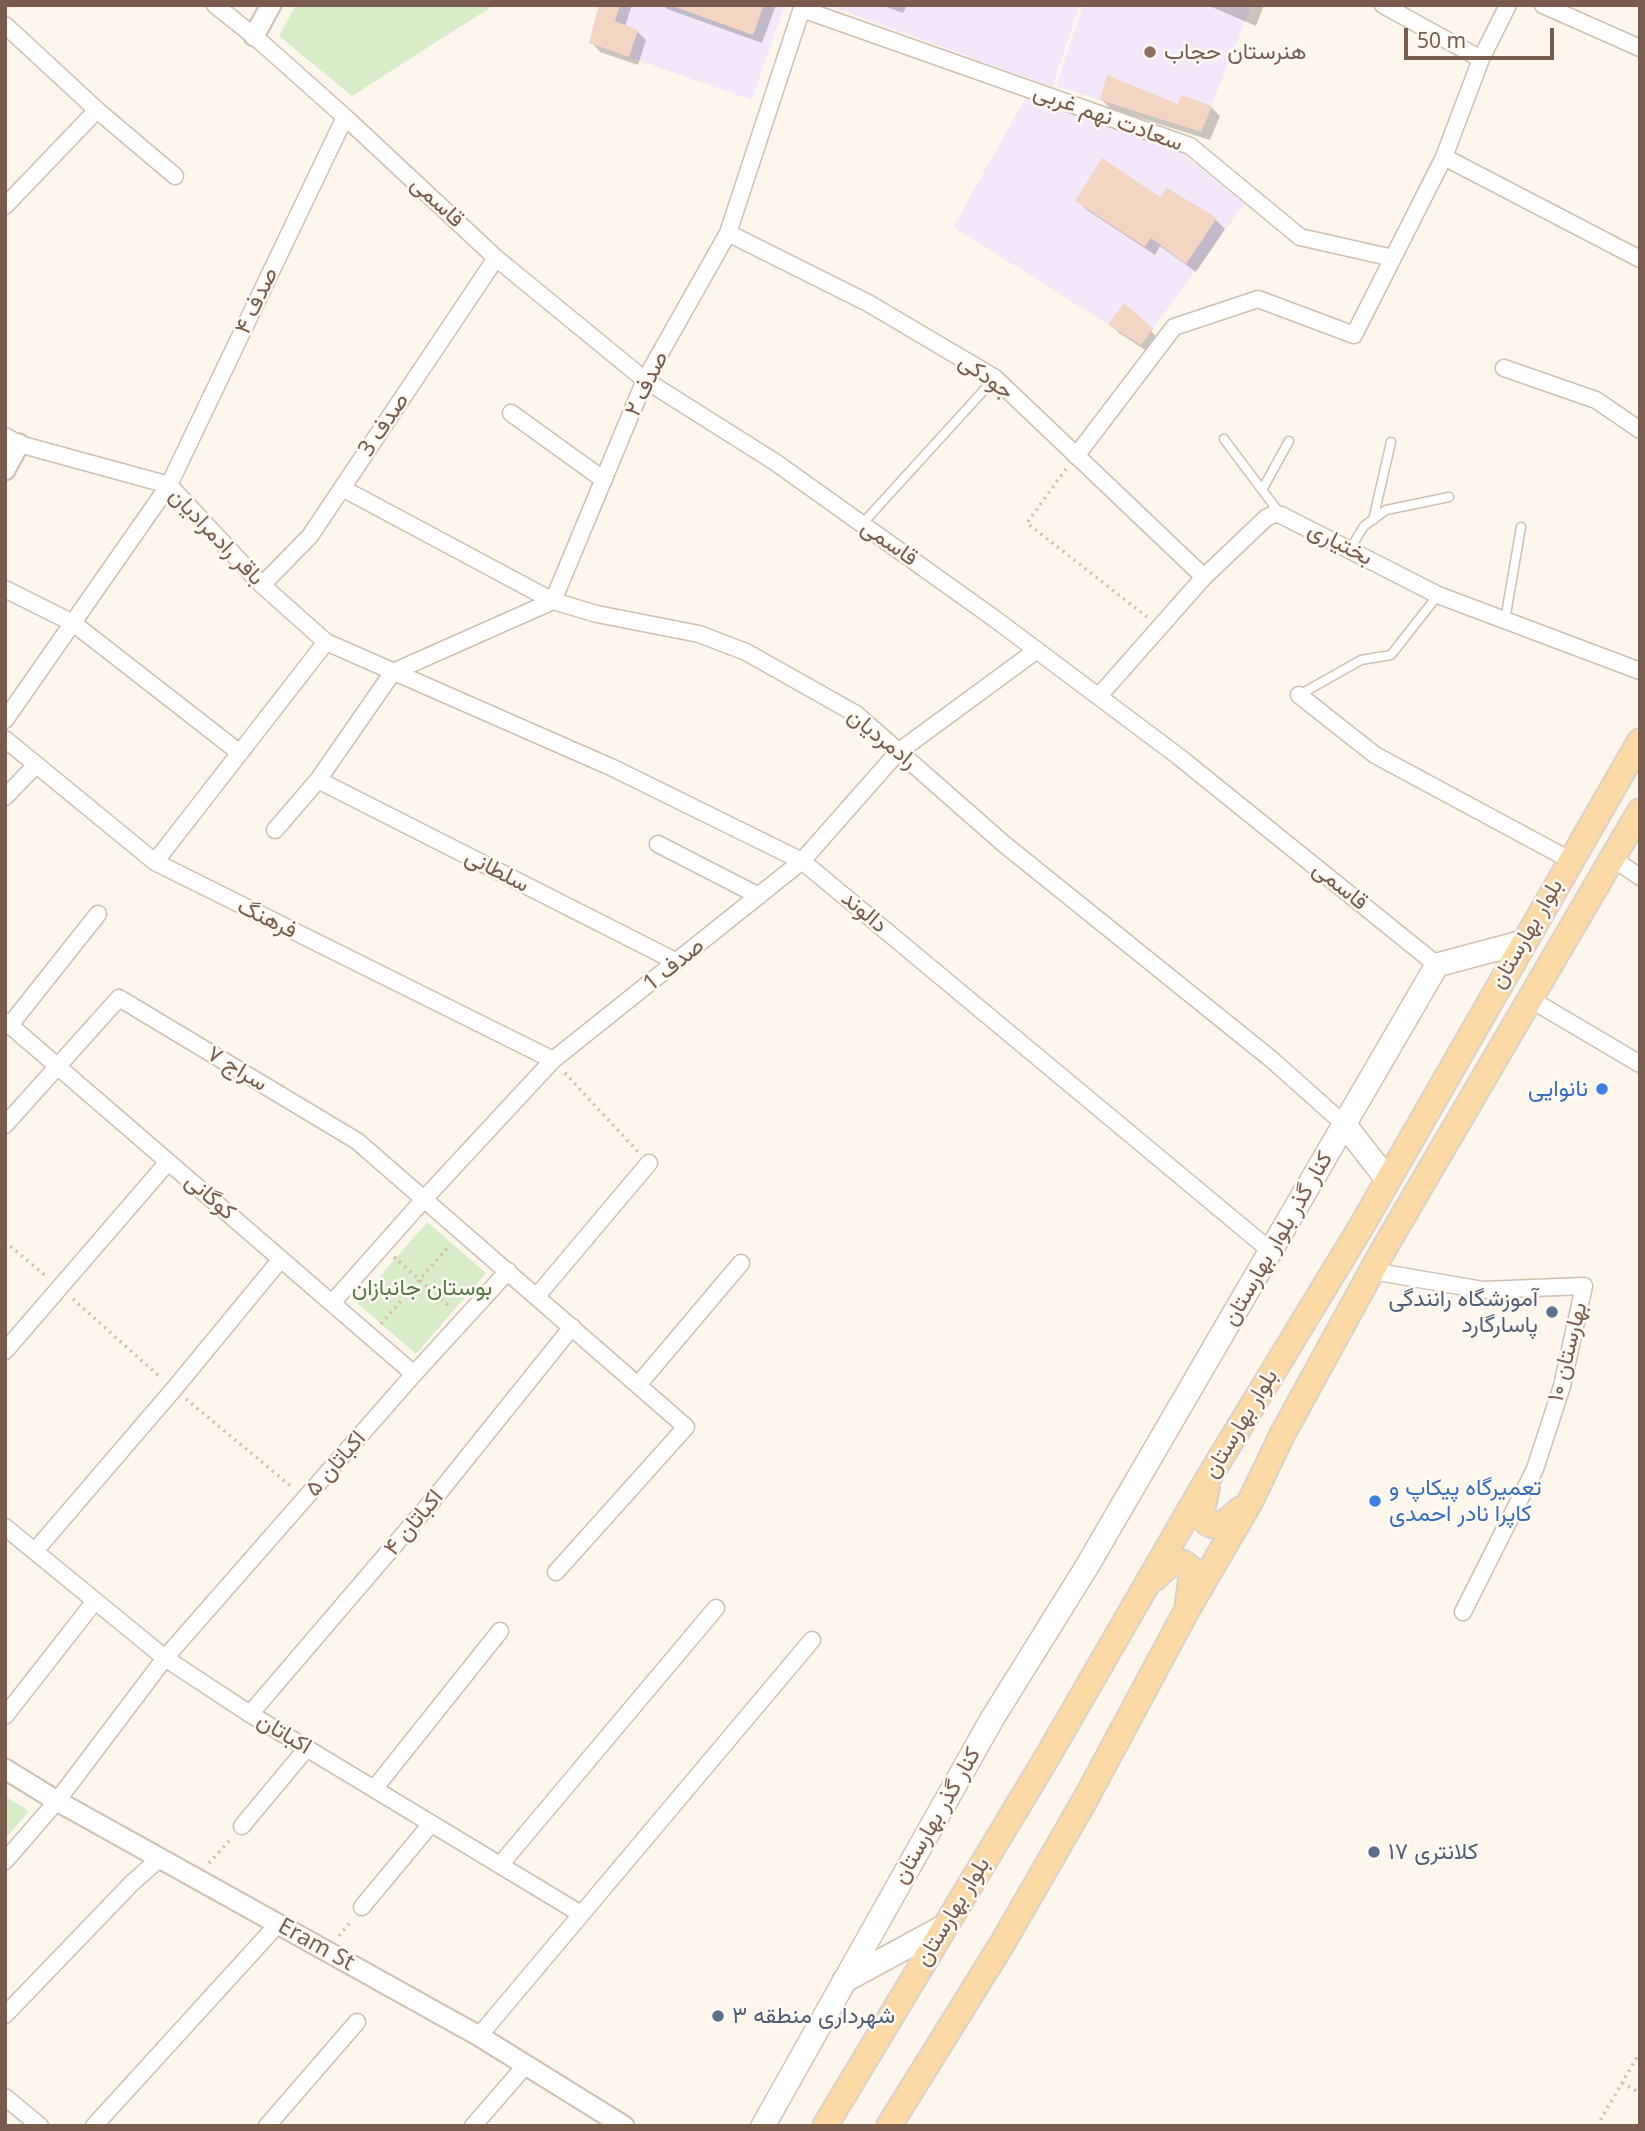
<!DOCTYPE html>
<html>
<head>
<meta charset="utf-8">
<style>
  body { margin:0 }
  #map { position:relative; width:1645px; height:2131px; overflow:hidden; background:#fdf6ec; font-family:"Noto Sans",sans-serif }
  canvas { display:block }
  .frame { position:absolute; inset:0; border:7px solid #7a5c4d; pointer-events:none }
  .scale { position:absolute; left:1404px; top:28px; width:150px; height:32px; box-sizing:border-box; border:4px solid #7a5c4d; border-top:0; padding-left:9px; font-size:21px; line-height:24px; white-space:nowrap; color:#7a5c4d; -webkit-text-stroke:5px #fffaf3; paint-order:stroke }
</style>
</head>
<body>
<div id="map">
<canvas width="1645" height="2131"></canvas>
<div class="frame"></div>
<div class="scale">50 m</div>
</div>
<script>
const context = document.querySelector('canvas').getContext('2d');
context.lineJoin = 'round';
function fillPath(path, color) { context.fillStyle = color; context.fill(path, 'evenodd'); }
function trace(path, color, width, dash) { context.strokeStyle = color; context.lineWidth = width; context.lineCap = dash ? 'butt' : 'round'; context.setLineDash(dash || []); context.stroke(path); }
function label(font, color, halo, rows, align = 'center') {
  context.font = font + ' "Noto Sans",Vazirmatn,sans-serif'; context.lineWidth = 5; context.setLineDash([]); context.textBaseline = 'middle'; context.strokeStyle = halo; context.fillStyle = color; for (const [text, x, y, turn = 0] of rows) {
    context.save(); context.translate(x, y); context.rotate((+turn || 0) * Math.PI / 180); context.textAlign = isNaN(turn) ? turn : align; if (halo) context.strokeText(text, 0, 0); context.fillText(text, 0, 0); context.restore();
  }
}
fillPath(new Path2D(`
  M599,5H785L752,100L589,43Z
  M827,5H1080L1052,87Z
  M1083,5H1252L1201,132L1056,86Z
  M1026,97L1177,150L1245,203L1141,345L953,227Z`), '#f3e8fa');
fillPath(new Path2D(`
  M296,5H494L352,96L279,36Z
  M427,1222L486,1273L416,1354L357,1303Z
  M5,1796L29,1811L5,1839Z`), '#d8ecc9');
fillPath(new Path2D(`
  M601,5H632L625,26L637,31L646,40L638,65L600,52L591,42Z
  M663,5H776L762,43L667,9Z
  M881,5H907L903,13Z
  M1207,5H1264L1256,26Z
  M1102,100L1211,107L1220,116L1210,140L1111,109Z
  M1167,190L1216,220L1225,229L1196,272L1160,246L1155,255L1087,210L1077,201L1160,199Z
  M1110,324L1151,331L1160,340L1150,353L1119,333Z`), '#0003');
fillPath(new Path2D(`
  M599,5H620L615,21L638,30L629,57L589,43Z
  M676,5H764L753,35L675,7Z
  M1107,75L1178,104L1181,95L1212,106L1201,132L1100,100Z
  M1102,158L1160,197L1167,188L1217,218L1186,264L1151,238L1145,247L1075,201Z
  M1124,303L1153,329L1141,345L1108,325Z`), '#f3d5c3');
const service = new Path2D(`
  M1224,439L1281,515
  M1262,490L1289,441
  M1373,520L1391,442
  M862,524L995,378
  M1350,549L1364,526L1386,510L1449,497
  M1505,620L1521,527
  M1299,695L1361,660L1391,655L1438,595`);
const minor = new Path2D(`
  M215,5L254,36L345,117L496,258L645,380L775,462L995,619L1178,756L1437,965
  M1383,5L1481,59
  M1543,5L1640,48
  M802,9L1190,146L1300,237L1393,258
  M5,25L97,110L175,176
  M1444,157L1640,259
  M5,206L97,110
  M728,233L868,303L995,378L1204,577
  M1504,368L1596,400L1640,430
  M511,413L604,480
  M5,436L19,444L52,453L169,485L262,585L326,642L613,768L802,861L1272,1252
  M1076,456L1174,327L1258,299L1354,335L1444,157L1481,59L1508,5
  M342,488L553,601L597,614L699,634L746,652L856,714L1004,844L1271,1059L1344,1124
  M262,585L310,536L496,258
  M5,589L73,623L240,753
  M393,672L553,601L645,380L728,233L803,5
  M1299,695L1375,755L1570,860
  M1099,696L1204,577L1266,518L1274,514L1281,515L1438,595L1640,671
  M5,720L169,485L345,117
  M5,739L155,862L553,1060
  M318,780L677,962
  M5,797L36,765
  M275,830L318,780L393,672
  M658,844L759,896
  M1612,858L1640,877
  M155,862L326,642
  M1530,999L1640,1064
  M5,1021L414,1374
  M10,1025L98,914
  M5,1125L119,998L357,1141L686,1427L556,1572
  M1372,1271L1483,1290L1584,1286L1562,1386L1535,1469L1463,1612
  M537,1296L649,1163
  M332,1303L425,1198L553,1060L802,861L898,752L1037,650
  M5,1351L168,1162
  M638,1385L741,1263
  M5,1527L165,1658L250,1714L581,1914
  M35,1551L174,1389L281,1259
  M250,1714L433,1500L572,1327
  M5,1716L95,1601
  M374,1789L500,1631
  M242,1826L307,1748
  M5,1861L57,1801L165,1658L414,1374L508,1271
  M500,1865L716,1608
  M362,1907L431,1824
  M5,2015L131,1884L160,1858
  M479,2036L812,1640
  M5,2097L40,2126
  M94,2126L278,1924
  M267,2126L357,2022
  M473,2126L526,2065`);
const tertiary = new Path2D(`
  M254,36L271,5
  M5,470L19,444
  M5,1769L57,1801L479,2036L624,2126`);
const secondary = new Path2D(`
  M1344,1124L1387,1179
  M844,1981L945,1926
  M763,2126L992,1719L1086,1568L1437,965L1523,942`);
const primary = new Path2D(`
  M1207,1488L1201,1515C1213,1536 1227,1521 1241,1509
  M1155,1578C1167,1566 1179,1553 1192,1571L1188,1602
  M825,2126L1046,1759L1209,1477L1361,1227L1640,741
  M889,2126L1002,1944L1085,1800L1187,1610L1250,1502L1282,1435L1385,1247L1640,811`);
trace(service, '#d1beb0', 11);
trace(minor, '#d1beb0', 19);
trace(tertiary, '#d1beb0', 23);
trace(secondary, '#d6c0b0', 26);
trace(primary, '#dad1cd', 28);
trace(new Path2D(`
  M1066,469L1027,523L1147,617
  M565,1073L638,1152
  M5,1242L46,1276
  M394,1257L451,1308
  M73,1299L161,1378
  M381,1324L449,1246
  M186,1399L293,1488
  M209,1863L232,1838
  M339,1936L352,1920
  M1622,2083L1640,2093
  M1597,2126L1640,2052`), '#d9b8a5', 3.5, [2, 5]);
trace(service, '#fff', 8);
trace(minor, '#fff', 16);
trace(tertiary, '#fff', 19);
trace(secondary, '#fff', 23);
trace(primary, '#fbd9a5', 24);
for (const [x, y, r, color] of [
  [1150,52,7,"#8d6e63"],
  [1602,1089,7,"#3f7fe0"],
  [1552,1312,7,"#5c6f8a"],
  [1375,1501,7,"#3f7fe0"],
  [1374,1852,7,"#5c6f8a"],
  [718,2016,7,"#5c6f8a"]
]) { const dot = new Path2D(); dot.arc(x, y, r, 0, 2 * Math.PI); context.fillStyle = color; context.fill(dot); trace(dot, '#fffaf3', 2.5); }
label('23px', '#785e54', '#fffaf3', [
  ["هنرستان حجاب",1164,52]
], 'left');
label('23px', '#7a5c4d', '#fffaf3', [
  ["سعادت نهم غربی",1108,118,20],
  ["قاسمی",437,202,43],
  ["صدف ۴",257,301,-65],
  ["جودکی",986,377,36],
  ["صدف ۲",647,384,-64],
  ["صدف 3",384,425,-56],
  ["باقر رادمرادیان",216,537,46],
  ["قاسمی",889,543,35],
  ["بختیاری",1340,544,27],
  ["رادمردیان",882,739,39],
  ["سلطانی",497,871,27],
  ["قاسمی",1340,886,39],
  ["دالوند",864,912,40],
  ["فرهنگ",267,919,26],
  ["بلوار بهارستان",1527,934,-60],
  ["صدف 1",674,965,-39],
  ["سراج ۷",237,1069,31],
  ["کوگانی",210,1197,41],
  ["کنار گذر بلوار بهارستان",1278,1239,-60],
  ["بهارستان ۱۰",1568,1352,-76],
  ["بلوار بهارستان",1241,1424,-59],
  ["اکباتان ۵",336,1464,-49],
  ["اکباتان ۴",414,1523,-50],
  ["اکباتان",284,1734,31],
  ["کنار گذر بهارستان",937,1816,-60],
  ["بلوار بهارستان",953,1912,-59],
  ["Eram St",316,1945,29]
]);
label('23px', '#366cbe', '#fffaf3', [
  ["نانوایی",1588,1089],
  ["تعمیرگاه پیکاپ و",1389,1488,"left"],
  ["کاپرا نادر احمدی",1389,1514,"left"]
], 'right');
label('23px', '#537a41', '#fffaf3', [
  ["بوستان جانبازان",422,1288]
]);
label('23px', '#4e5e75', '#fffaf3', [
  ["آموزشگاه رانندگی",1538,1299,"right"],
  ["پاسارگارد",1538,1325,"right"],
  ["کلانتری ۱۷",1388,1852],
  ["شهرداری منطقه ۳",732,2016]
], 'left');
</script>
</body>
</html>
